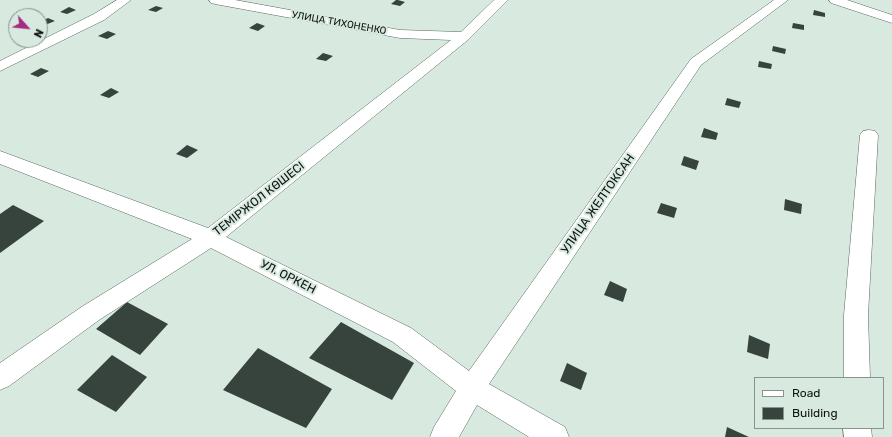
<!DOCTYPE html>
<html>
<head>
<meta charset="utf-8">
<style>
  body { margin:0 }
  #map { position:relative; width:892px; height:437px; overflow:hidden; background:#d8e9e0; font-family:Rubik,sans-serif }
  canvas { display:block }
  .legend { position:absolute; left:754px; top:377px; width:130px; height:52px; box-sizing:border-box; background:#d8e9e0; border:1px solid #87948d; margin:0; padding:5px 7px; list-style:none; font-size:12px; color:#0e1411 }
  .legend li { display:flex; align-items:center; gap:8px; height:20px }
  .legend b { width:20px; border:1px solid #87948d }
  .north { position:absolute; left:8px; top:8px; width:40px; height:40px; box-sizing:border-box; background:#d8e9e0; border:1px solid #87948d; border-radius:50%; rotate:117deg; font-size:11px; font-weight:700; line-height:16px; text-align:center; color:#0e1411 }
  .north::after { content:''; display:block; margin:auto; width:14px; height:18px; background:#a62c81; clip-path:polygon(50% 0,100% 100%,50% 72%,0 100%) }
</style>
</head>
<body>
<div id="map">
<canvas width="892" height="437"></canvas>
<ul class="legend">
<li><b style="height:5px;background:#fff"></b>Road</li>
<li><b style="height:11px;background:#36443d"></b>Building</li>
</ul>
<div class="north">N</div>
</div>
<script>
const context = document.querySelector('canvas').getContext('2d');
context.lineJoin = 'round';
function fillPath(path, color) { context.fillStyle = color; context.fill(path, 'evenodd'); }
function trace(path, color, width, dash) { context.strokeStyle = color; context.lineWidth = width; context.lineCap = dash ? 'butt' : 'round'; context.setLineDash(dash || []); context.stroke(path); }
function label(font, color, halo, rows, align = 'center') {
  context.font = font + ' Rubik,sans-serif'; context.lineWidth = 4; context.setLineDash([]); context.textBaseline = 'middle'; context.strokeStyle = halo; context.fillStyle = color; for (const [text, x, y, turn = 0] of rows) {
    context.save(); context.translate(x, y); context.rotate((+turn || 0) * Math.PI / 180); context.textAlign = isNaN(turn) ? turn : align; if (halo) context.strokeText(text, 0, 0); context.fillText(text, 0, 0); context.restore();
  }
}
fillPath(new Path2D(`
  M396,0H398L405,2L400,6L391,4Z
  M156,6L163,8L156,12L148,10Z
  M69,7L76,10L67,14L60,12Z
  M814,10L825,13V17L813,15Z
  M48,18L55,21L45,25L40,24V22Z
  M257,23L265,26L258,31L249,28Z
  M793,23L804,25V30L792,28Z
  M108,31L116,34L107,39L98,36Z
  M773,46L786,49L785,54L772,51Z
  M323,53L333,56L326,61L316,59Z
  M759,61L772,64L771,69L758,67Z
  M41,68L49,71L38,77L30,74Z
  M111,88L119,92L109,98L100,95Z
  M727,98L741,102L739,108L725,105Z
  M704,128L718,133L716,140L701,137Z
  M187,145L198,150L187,158L176,154Z
  M684,156L699,161L696,170L681,165Z
  M785,199L802,204L801,214L784,210Z
  M661,203L677,208L674,218L657,213Z
  M13,205L44,221L0,253V214Z
  M610,281L627,289L623,302L604,295Z
  M127,302L168,324L140,355L96,329Z
  M341,322L414,363L392,400L309,358Z
  M749,335L770,344L768,359L747,352Z
  M258,348L332,389L306,428L223,390Z
  M112,355L147,377L116,412L77,390Z
  M567,363L587,373L581,390L560,381Z
  M727,427L749,437H725Z`), '#36443d');
const minor = new Path2D(`
  M117,0H131L104,20L0,71V61L94,14Z
  M209,0H235L400,30L461,32L494,0H508L469,39L226,237L411,328L469,371L691,59L774,0H788L701,65L489,384L565,427L569,437H529L477,405L459,437H430L434,427L456,391L393,342L211,248L99,320L9,386L0,390V363L83,306L192,239L0,164V151L208,228L451,40L400,38L215,4L211,3Z
  M829,0H847L892,15V23L831,3Z
  M869,130L875,131L878,135L868,315L870,378H844V315L860,135L863,131Z
  M843,428H871L872,437H844Z`);
trace(minor, '#596860', 1);
fillPath(minor, '#fff');
label('10px', '#0e1411', '#d8e9e0', [
  ["УЛИЦА ТИХОНЕНКО",339,23,10]
]);
label('12px', '#0e1411', '#d8e9e0', [
  ["ТЕМІРЖОЛ КӨШЕСІ",259,199,-38],
  ["УЛИЦА ЖЕЛТОКСАН",598,204,-55],
  ["УЛ. ОРКЕН",288,277,27]
]);
</script>
</body>
</html>
